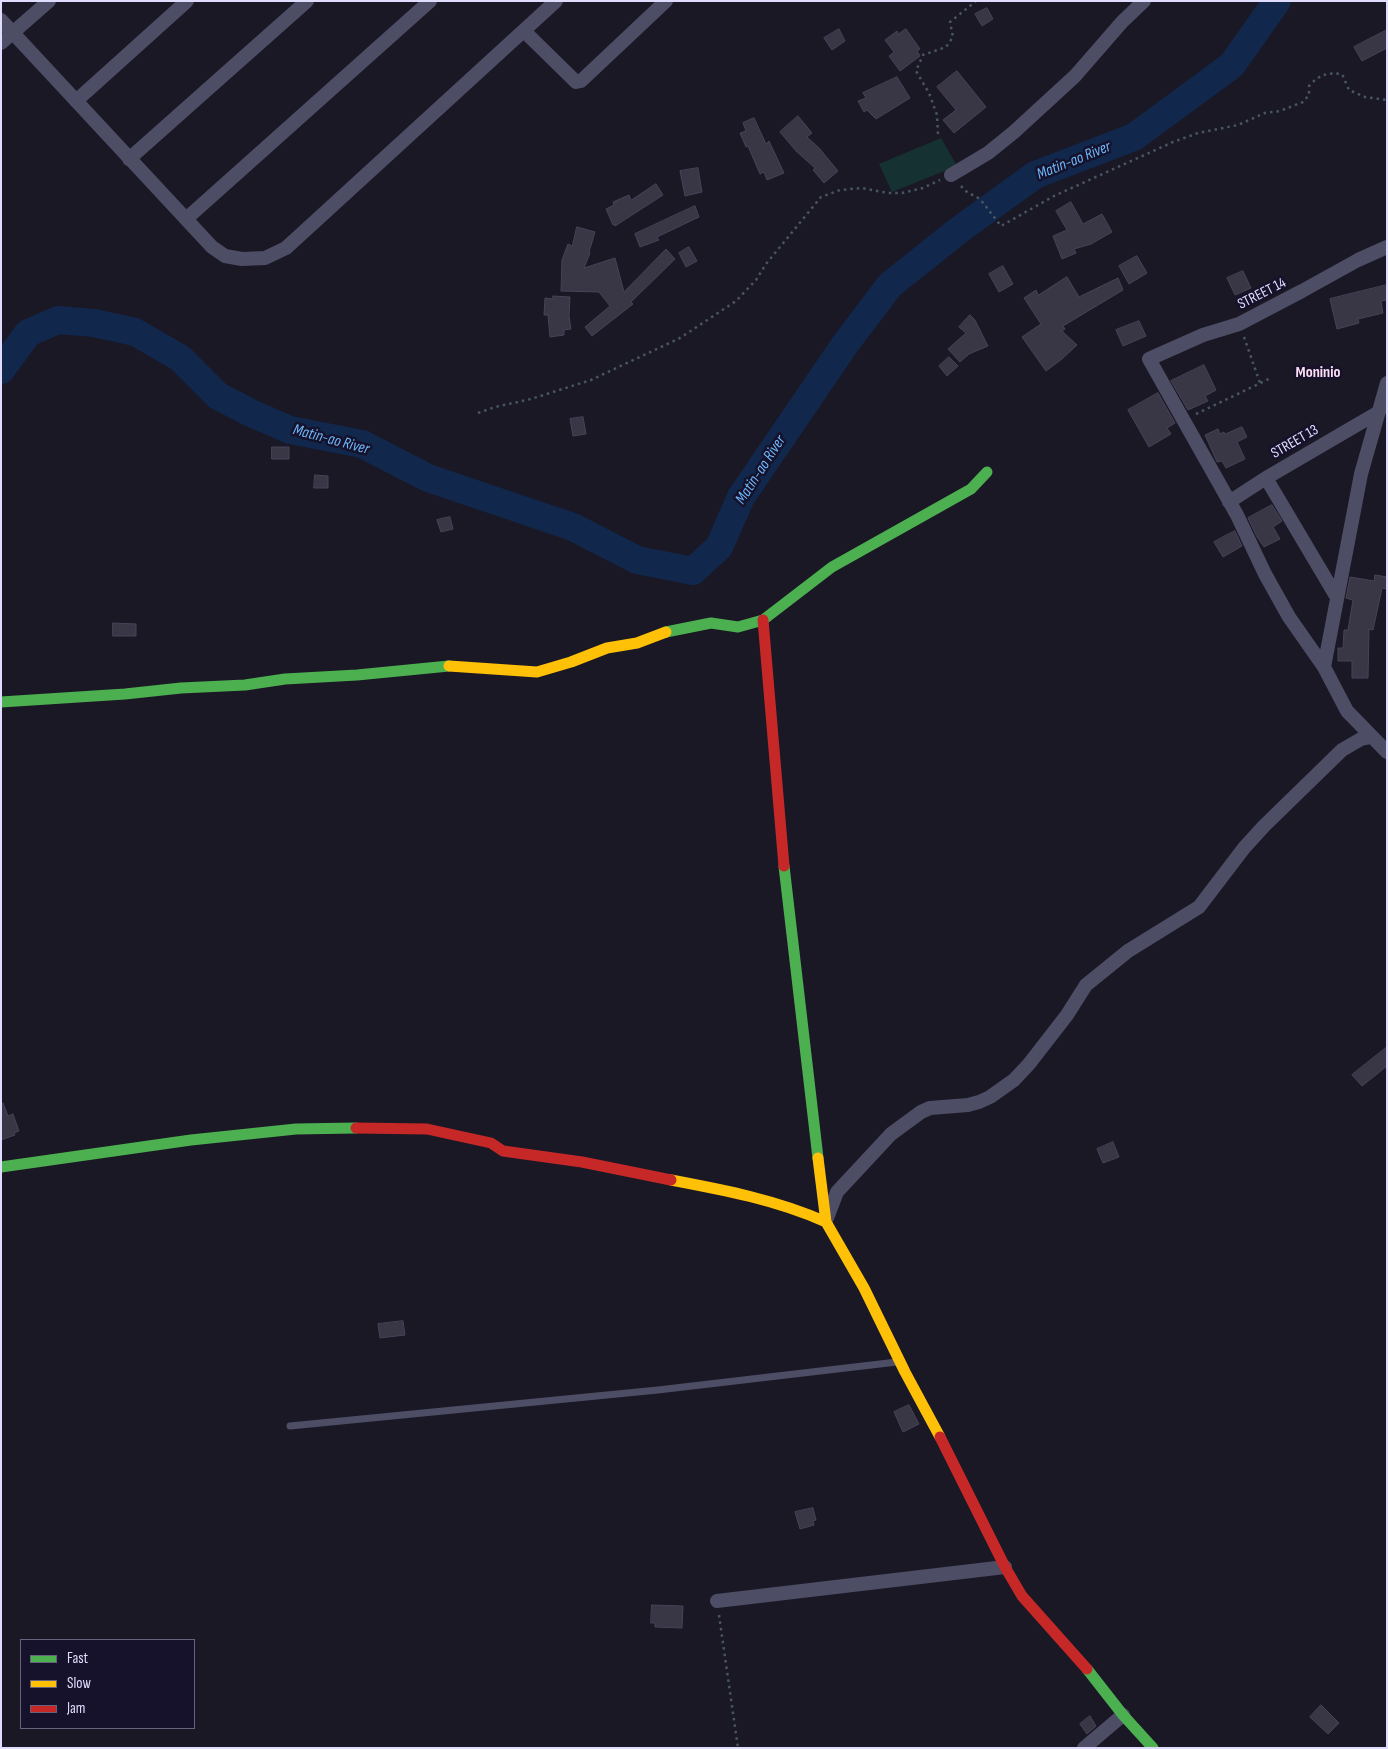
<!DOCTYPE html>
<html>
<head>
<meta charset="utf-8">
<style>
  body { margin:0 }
  #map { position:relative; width:1388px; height:1749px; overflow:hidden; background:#1a1825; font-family:"Sofia Sans Condensed",sans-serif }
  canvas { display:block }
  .frame { position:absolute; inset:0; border:2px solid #e0dcfe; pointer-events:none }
  .legend { position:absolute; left:20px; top:1639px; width:175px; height:90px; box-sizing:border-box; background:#16122b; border:1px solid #67637f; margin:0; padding:6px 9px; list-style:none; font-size:15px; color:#e0dcfe }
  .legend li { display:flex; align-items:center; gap:10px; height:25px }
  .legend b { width:25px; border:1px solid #67637f }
</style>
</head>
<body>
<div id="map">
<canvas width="1388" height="1749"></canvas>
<div class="frame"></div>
<ul class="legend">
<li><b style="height:6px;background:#4caf50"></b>Fast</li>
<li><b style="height:6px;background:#ffc107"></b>Slow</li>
<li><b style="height:6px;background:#c62828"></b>Jam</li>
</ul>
</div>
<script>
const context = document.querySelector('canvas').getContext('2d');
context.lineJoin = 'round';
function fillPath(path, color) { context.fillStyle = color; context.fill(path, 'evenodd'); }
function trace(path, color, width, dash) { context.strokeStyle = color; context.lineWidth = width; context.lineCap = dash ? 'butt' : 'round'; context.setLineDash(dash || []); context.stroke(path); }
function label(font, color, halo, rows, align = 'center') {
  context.font = font + ' "Sofia Sans Condensed",sans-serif'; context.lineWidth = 5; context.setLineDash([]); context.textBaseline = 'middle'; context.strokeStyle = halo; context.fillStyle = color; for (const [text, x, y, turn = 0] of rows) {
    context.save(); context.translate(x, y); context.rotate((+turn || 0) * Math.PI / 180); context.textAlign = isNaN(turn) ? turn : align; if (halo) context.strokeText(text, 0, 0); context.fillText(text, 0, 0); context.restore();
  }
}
fillPath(new Path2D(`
  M941,138L957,166L892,192L879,164Z`), '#163132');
trace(new Path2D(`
  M1,370L28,333L58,320L94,323L135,332L180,358L218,396L251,413L290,430L362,444L428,478L573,527L637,560L693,571L719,547L741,497L846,343L890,285L959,230L1035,175L1134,137L1232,65L1277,1`), '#11274c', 28);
const building = new Path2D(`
  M987,8L993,19L982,26L975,14Z
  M839,29L845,41L832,50L824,38Z
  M906,29L920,49L917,51L920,56L900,71L889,56L894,52L885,40L897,31L898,34Z
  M1387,30V48L1362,61L1354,47Z
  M957,71L986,107L954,133L943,120L956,110L937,87Z
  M897,77L910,98L876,119L867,110L864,112L858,101L866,98L863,93Z
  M798,116L812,133L807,137L819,148L838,171L824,183L813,170L815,168L796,151L780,132Z
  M754,118L766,144L769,141L784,173L767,180L764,172L760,174L748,146L746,147L740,133L746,131L743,123Z
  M698,168L702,192L685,196L680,171Z
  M656,184L663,195L615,226V224L613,225L606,209L614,205L613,202L629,195L631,200Z
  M1071,202L1083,224L1102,214L1112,232L1091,244L1074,249L1076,253L1062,259L1053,236L1067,230L1056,211Z
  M695,206L699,217L657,237L659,240L640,247L635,234Z
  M577,227L595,232L589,252L590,253L584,268L615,258L624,292L666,249L675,259L631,302L633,304L592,336L585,327L610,306L599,292L561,291L562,260L568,244L572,246Z
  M689,247L697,261L686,267L679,253Z
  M1137,256L1147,273L1129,284L1119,266Z
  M1003,266L1013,284L999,292L989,274Z
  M1243,271L1251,288L1235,295L1227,278Z
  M1067,277L1079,297L1118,278L1123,290L1063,326L1065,329L1062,331L1077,345L1062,359L1046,371L1022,337L1041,324L1024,298L1036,290L1038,295Z
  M1387,285V300L1381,301L1383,313L1358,319L1359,323L1337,329L1330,299Z
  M553,296L570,297L569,316L571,329L564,330V335L550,337L548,315H544L545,298L553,299Z
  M970,315L975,320L988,346L969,354L960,362L948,349L966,333L959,327Z
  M1139,321L1146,336L1123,346L1116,330Z
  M949,357L958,366L947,376L939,366Z
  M1204,365L1216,390L1205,396L1208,401L1188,410L1171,381Z
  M1158,393L1175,423L1167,428L1171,434L1149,447L1128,410Z
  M583,417L586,434L573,436L570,419Z
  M1242,427L1247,437L1237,442L1245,459L1226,468L1222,461L1217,462L1205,435L1218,429L1220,434L1224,432L1225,434Z
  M272,447H289V459H272Z
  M315,475L328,476V488H314Z
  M1272,505L1282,521L1273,527L1280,539L1264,547L1257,537L1248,518Z
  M450,517L453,529L441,532L437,520Z
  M1235,531L1242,546L1223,557L1214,542Z
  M1375,575L1387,577V589L1382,588L1373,630L1369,629L1368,678H1352V661H1338V648H1343L1344,630H1348L1353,600L1346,598L1350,577L1374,581Z
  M113,623L136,624V636H113Z
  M1387,1047V1066L1362,1086L1352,1075Z
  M1,1103H3L8,1116L13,1114L19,1131L14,1133L15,1135L1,1140Z
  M1113,1142L1119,1157L1103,1163L1097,1149Z
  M403,1321L405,1335L380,1338L378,1324Z
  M909,1405L919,1424L903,1432L894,1412Z
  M813,1508L816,1520L813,1521L814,1525L800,1529L795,1512Z
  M652,1605L683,1606L682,1628L655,1627V1623H651Z
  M1321,1705L1339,1723L1328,1734L1310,1717Z
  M1090,1716L1096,1726L1087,1734L1080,1724Z`);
fillPath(building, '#393646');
trace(building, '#474358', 1);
trace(new Path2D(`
  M938,134L937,115L929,93L916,71L923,55L946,47L953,37L950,22L976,1
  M961,186L967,192L980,199L1001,226L1054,196L1173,142L1198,133L1238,125L1265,113L1280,111L1303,102L1309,95V86C1319,75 1327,72 1342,74L1349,90L1365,97L1387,100
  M1244,337L1260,383
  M478,413L495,407L531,399L591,380L680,338L736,301L756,280L766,264L821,197L840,190L862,188L888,193H902L923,188L940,180
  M1196,414L1271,378
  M719,1615L738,1748`), '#485564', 2.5, [2.5, 4]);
trace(new Path2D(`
  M290,1426L658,1390L897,1362`), '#4e4d66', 7);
trace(new Path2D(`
  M1,20L212,247L225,256L242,259L265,258L286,248L556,1
  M524,31L572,78L576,82L581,81L666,1
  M1,43L49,1
  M76,101L187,1
  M129,159L307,1
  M951,175L988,153L1014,132L1075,76L1122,22L1144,1
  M186,219L430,1
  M1387,247L1358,260L1302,291L1239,324L1203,335L1149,359L1237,515L1265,574L1289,617L1324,667L1347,711L1387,752
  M1266,478L1336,596
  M1229,502L1266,478L1379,412
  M1324,667L1361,474L1387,383
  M827,1218L837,1192L891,1134L921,1112L930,1108L968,1105L979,1102L990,1097L1014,1080L1029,1064L1067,1015L1086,985L1128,951L1199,907L1244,848L1264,826L1342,750L1361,739L1371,737
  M717,1601L1005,1567
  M1084,1748L1123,1715`), '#4e4d66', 14);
trace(new Path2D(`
  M666,632L711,623L738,627L763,620L832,567L971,489L987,472
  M1,702L125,694L181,688L245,685L285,679L357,675L449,666
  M784,866L818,1158
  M1,1167L191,1140L296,1129L356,1128
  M1087,1669L1123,1715L1153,1748`), '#4caf50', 11);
trace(new Path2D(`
  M449,666L537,672L571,662L607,648L637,643L666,632
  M818,1158L826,1222L864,1288L905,1372L940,1437
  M671,1180C724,1190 777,1200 826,1222`), '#ffc107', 11);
trace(new Path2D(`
  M763,620L784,866
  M356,1128L427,1129L491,1143L503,1151L582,1162L671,1180
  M940,1437L1005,1567L1022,1596L1087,1669`), '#c62828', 11);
label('15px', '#e0dcfe', '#16122b', [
  ["STREET 14",1262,294,-27],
  ["STREET 13",1295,442,-30]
]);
label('italic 16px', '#6cb8fc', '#16122b', [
  ["Matin-ao River",1074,161,-22],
  ["Matin-ao River",331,440,15],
  ["Matin-ao River",761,470,-57]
]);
label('bold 16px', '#fedef2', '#16122b', [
  ["Moninio",1318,373]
]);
</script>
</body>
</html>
